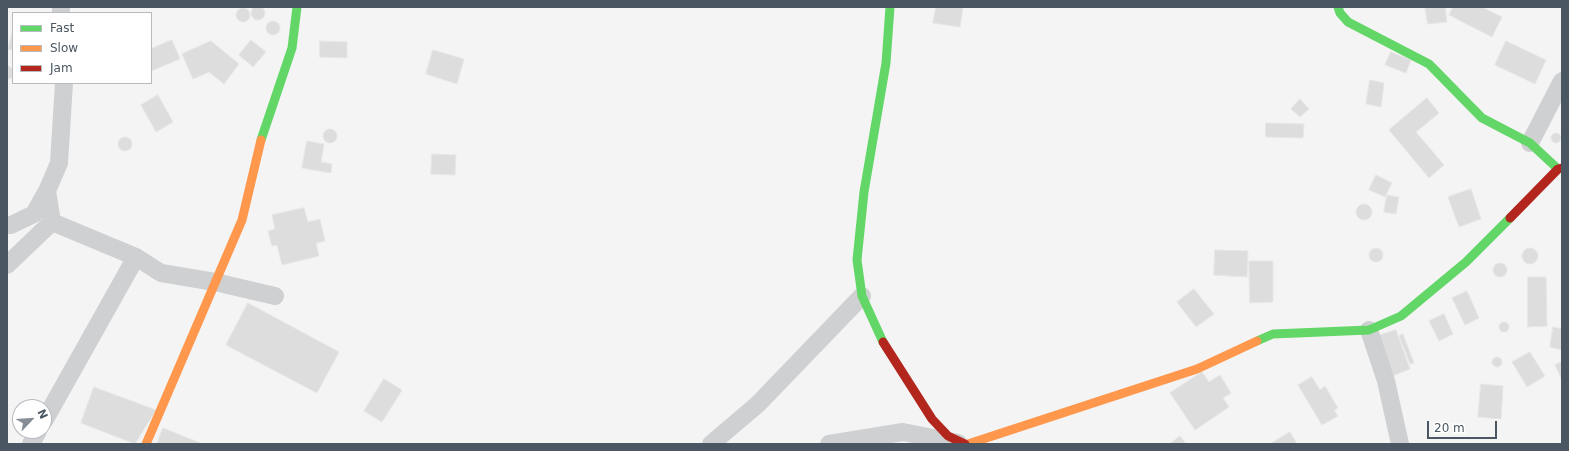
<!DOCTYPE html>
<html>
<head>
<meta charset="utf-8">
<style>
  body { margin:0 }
  #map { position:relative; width:1569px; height:451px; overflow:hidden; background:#f4f4f4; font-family:"DejaVu Sans",sans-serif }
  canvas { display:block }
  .frame { position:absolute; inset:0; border:8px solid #4a5661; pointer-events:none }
  .legend { position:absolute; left:12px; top:12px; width:140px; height:72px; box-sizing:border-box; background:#fff; border:1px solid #b7bbc0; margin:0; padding:5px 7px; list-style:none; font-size:12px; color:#4a5661 }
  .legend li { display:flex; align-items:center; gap:8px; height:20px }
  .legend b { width:20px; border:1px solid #b7bbc0 }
  .north { position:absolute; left:12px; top:399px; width:40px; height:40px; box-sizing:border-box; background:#fff; border:1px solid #b7bbc0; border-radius:50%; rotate:65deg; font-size:11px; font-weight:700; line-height:16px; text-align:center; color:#4a5661 }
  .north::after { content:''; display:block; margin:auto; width:14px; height:18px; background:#868d94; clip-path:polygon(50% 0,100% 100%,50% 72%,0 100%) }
  .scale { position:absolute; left:1427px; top:421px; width:70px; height:18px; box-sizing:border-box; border:2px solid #4a5661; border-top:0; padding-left:5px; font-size:12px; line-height:14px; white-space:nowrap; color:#4a5661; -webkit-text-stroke:3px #fff; paint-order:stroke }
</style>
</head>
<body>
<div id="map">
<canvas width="1569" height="451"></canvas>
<div class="frame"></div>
<ul class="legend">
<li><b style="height:5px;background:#63d668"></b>Fast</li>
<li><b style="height:5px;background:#ff974d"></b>Slow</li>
<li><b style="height:5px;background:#b3261e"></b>Jam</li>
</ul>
<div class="north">N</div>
<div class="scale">20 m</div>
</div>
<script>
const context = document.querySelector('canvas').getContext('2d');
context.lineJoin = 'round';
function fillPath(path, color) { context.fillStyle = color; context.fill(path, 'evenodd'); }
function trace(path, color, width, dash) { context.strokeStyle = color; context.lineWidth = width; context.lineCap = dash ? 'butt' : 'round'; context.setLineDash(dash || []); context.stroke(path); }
const building = new Path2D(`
  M251 13a7 7 0 1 1 14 0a7 7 0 1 1-14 0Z
  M936,7H963L960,27L933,23Z
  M1425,7H1445L1447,22L1428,24Z
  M1453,7H1482L1502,17L1492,37L1449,15Z
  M236 15a7 7 0 1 1 14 0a7 7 0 1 1-14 0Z
  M266 28a7 7 0 1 1 14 0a7 7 0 1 1-14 0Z
  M12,34L13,35V50L8,49Z
  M172,40L180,59L151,71V49Z
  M251,40L266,52L253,67L239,55Z
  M211,41L239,64L224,84L209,72L193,79L182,54Z
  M320,41L347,42V58L320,57Z
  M1506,41L1546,60L1535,84L1495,65Z
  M433,50L464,59L457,84L426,74Z
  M1391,52L1411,60L1406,73L1385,65Z
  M7,65L12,68L13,71V77L7,80Z
  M1370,80L1384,83L1381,107L1366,104Z
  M158,95L173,122L156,132L141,105Z
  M1427,98L1439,113L1416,132L1444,165L1429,178L1389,130Z
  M1300,99L1309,109L1300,117L1291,109Z
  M1266,123L1304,124L1303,138L1266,137Z
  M323 136a7 7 0 1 1 14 0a7 7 0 1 1-14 0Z
  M1551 138a5 5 0 1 1 10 0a5 5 0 1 1-10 0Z
  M118 144a7 7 0 1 1 14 0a7 7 0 1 1-14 0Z
  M307,141L324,144L321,162L332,164L331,173L302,168Z
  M432,154L456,155L455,175L431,174Z
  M1376,175L1392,183L1385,197L1369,190Z
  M1471,189L1481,219L1459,227L1448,197Z
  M1387,195L1399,197L1396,214L1384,212Z
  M1356 212a8 8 0 1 1 16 0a8 8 0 1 1-16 0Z
  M304,208L308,222L320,219L325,241L316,243L319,256L282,265L277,245L272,246L268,231L275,229L272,215Z
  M1369 255a7 7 0 1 1 14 0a7 7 0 1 1-14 0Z
  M1522 256a8 8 0 1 1 16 0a8 8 0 1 1-16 0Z
  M1215,250L1248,251L1247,277L1214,275Z
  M1249,261H1273V302L1250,303Z
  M1493 270a7 7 0 1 1 14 0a7 7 0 1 1-14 0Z
  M1528,277H1546L1547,326L1528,327Z
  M1194,289L1214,314L1196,327L1177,302Z
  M1467,291L1479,318L1465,325L1452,298Z
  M248,303L339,352L317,393L226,345Z
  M1444,314L1453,334L1439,341L1429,321Z
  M1499 327a5 5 0 1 1 10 0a5 5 0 1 1-10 0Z
  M1553,327L1562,329V350L1550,347Z
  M1396,330L1410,369L1392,376L1377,336Z
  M1403,334L1414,363L1410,364L1399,336Z
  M1530,352L1545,376L1527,387L1512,362Z
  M1492 362a5 5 0 1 1 10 0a5 5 0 1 1-10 0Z
  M1562,362V380L1555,365Z
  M1202,372L1209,382L1220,375L1231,393L1223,398L1229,407L1195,430L1170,393Z
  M1312,377L1320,390L1325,386L1338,408L1334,410L1338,416L1322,425L1298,385Z
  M384,379L402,390L382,422L364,411Z
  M1481,384L1503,386L1501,419L1478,417Z
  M94,387L156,410L135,444L81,423Z
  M163,428L203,444H157Z
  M1290,432L1297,444H1270Z
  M1180,436L1186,444H1170Z`);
fillPath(building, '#ddddde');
trace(building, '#e5e6e7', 1);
trace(new Path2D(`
  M61,7V13
  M1530,143L1562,81
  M47,191L52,222L136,257L161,273L215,282L275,296
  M7,225H11L34,214L47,191L59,163L64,83
  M7,265L52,222
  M1369,330L1386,381L1400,444
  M44,421L136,257
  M31,444L38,431
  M711,444L758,404L862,296
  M829,444L903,432L958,443`), '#ced0d2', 18);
trace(new Path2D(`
  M1338,7L1340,13L1348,22L1429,64L1482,118L1530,143L1558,169
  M261,140L292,48L297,7
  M1257,341L1273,334L1369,330L1401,316L1466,262L1510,218
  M883,342L862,296L857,260L864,192L886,63L890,7`), '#63d668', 9);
trace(new Path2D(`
  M146,444L242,220L261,140
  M968,444L1197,369L1257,341`), '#ff974d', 9);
trace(new Path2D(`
  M1510,218L1558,169L1562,168
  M883,342L932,419L948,436L965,444`), '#b3261e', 9);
</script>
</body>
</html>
